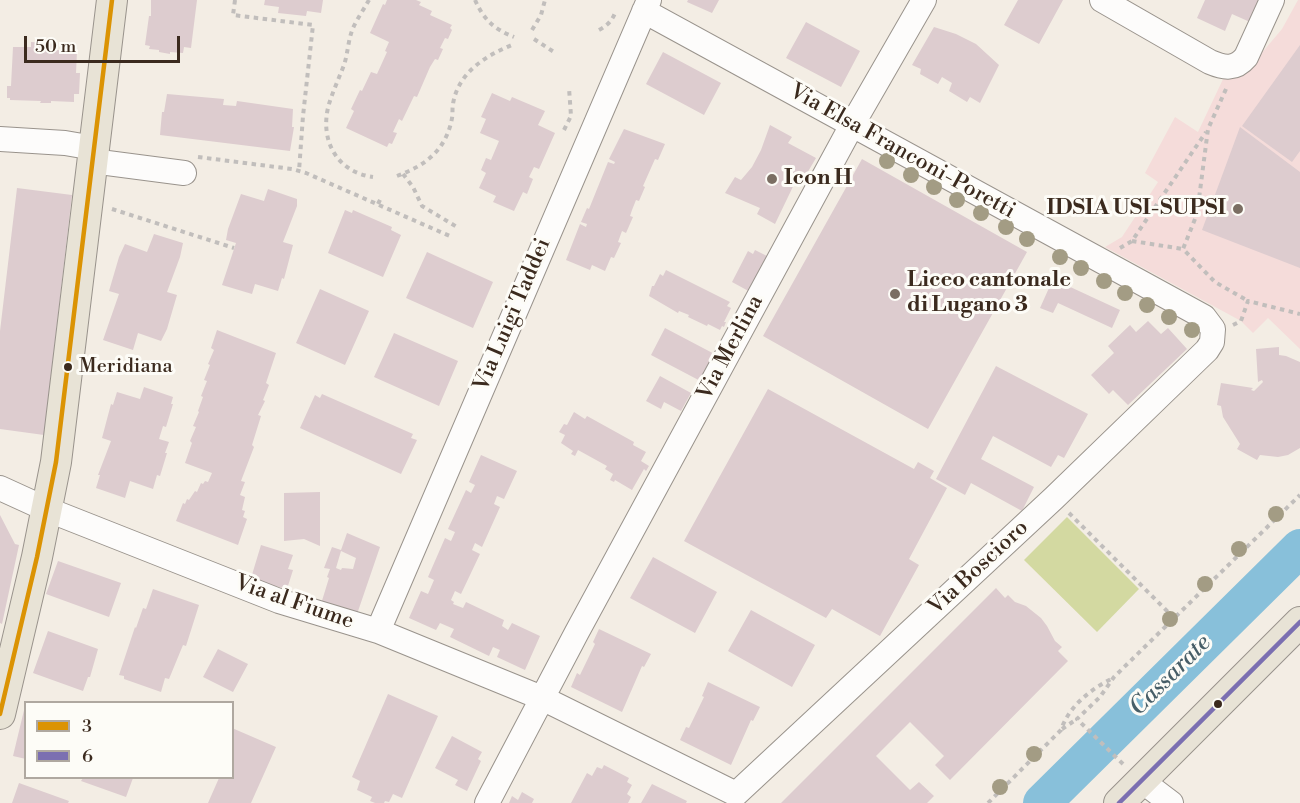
<!DOCTYPE html>
<html>
<head>
<meta charset="utf-8">
<style>
  body { margin:0 }
  #map { position:relative; width:1300px; height:803px; overflow:hidden; background:#f3ede4; font-family:"Libre Bodoni",serif }
  canvas { display:block }
  .legend { position:absolute; left:24px; top:701px; width:210px; height:78px; box-sizing:border-box; background:#fdfcf7; border:2px solid #afa8a0; margin:0; padding:8px 10px; list-style:none; font-size:18px; color:#3b2a1e }
  .legend li { display:flex; align-items:center; gap:12px; height:30px }
  .legend b { width:30px; border:2px solid #afa8a0 }
  .scale { position:absolute; left:24px; top:36px; width:156px; height:27px; box-sizing:border-box; border:3px solid #3b2a1e; border-top:0; padding-left:8px; font-size:18px; line-height:21px; white-space:nowrap; color:#3b2a1e; -webkit-text-stroke:4px #fdfcf7; paint-order:stroke }
</style>
</head>
<body>
<div id="map">
<canvas width="1300" height="803"></canvas>
<ul class="legend">
<li><b style="height:8px;background:#db9304"></b>3</li>
<li><b style="height:8px;background:#7b6fb1"></b>6</li>
</ul>
<div class="scale">50 m</div>
</div>
<script>
const context = document.querySelector('canvas').getContext('2d');
context.lineJoin = 'round';
function fillPath(path, color) { context.fillStyle = color; context.fill(path, 'evenodd'); }
function trace(path, color, width, dash) { context.strokeStyle = color; context.lineWidth = width; context.lineCap = dash ? 'butt' : 'round'; context.setLineDash(dash || []); context.stroke(path); }
function label(font, color, halo, rows, align = 'center') {
  context.font = font + ' "Libre Bodoni",serif'; context.lineWidth = 6; context.setLineDash([]); context.textBaseline = 'middle'; context.strokeStyle = halo; context.fillStyle = color; for (const [text, x, y, turn = 0] of rows) {
    context.save(); context.translate(x, y); context.rotate((+turn || 0) * Math.PI / 180); context.textAlign = isNaN(turn) ? turn : align; if (halo) context.strokeText(text, 0, 0); context.fillText(text, 0, 0); context.restore();
  }
}
fillPath(new Path2D(`
  M1298,0H1300V349L1268,318L1253,333L1241,321L1105,247L1122,237L1158,182L1145,173L1175,117L1198,132L1224,77L1260,55L1282,29Z`), '#f5dcda');
fillPath(new Path2D(`
  M1067,517L1139,589L1097,632L1024,560Z`), '#d3d9a1');
trace(new Path2D(`
  M1042,803L1300,548`), '#88c0da', 38);
fillPath(new Path2D(`
  M151,0H197L191,48L184,47L183,53L170,52V54L159,52V50L149,49L150,46L145,45L149,16H151Z
  M265,0H323L321,13L307,11L306,16L278,13L279,7L264,5Z
  M387,0H416L421,2L419,5L432,11L430,15L452,25L450,28L452,30L448,39L445,38L440,48L443,49L438,60L435,59L430,67L417,97L414,96L402,121L399,119L393,132L397,133L392,144L389,143L387,147L346,128L354,111L351,109L360,90L362,91L371,72L377,74L387,52L385,51L389,42L370,33L383,4L385,5Z
  M688,0H719L712,13L687,2Z
  M1018,0H1063L1039,44L1004,25Z
  M1205,0H1259L1250,22L1232,14L1225,31L1197,18Z
  M806,22L860,51L841,87L786,58Z
  M934,27L956,34L976,44L999,65L980,103L970,97L967,102L949,91L952,83L942,77L938,84L920,74L921,69L912,65Z
  M31,42L57,44V50L77,51L76,73H80L79,94H74V102L51,101V103H40L41,101L10,100V98H7V86H11L13,47H31Z
  M1300,45V151L1292,162L1242,126Z
  M663,52L721,83L704,115L646,84Z
  M492,93L510,101L512,97L545,111L538,125L555,133L539,169L534,167L529,177L533,179L527,194L523,192L514,211L493,202L496,196L479,188L486,173L481,170L486,158L491,160L499,141L480,133L486,119L481,117Z
  M167,94L224,99L223,105L236,106L237,101L293,109L292,127H294L290,151L160,135L162,112H164Z
  M770,125L792,137L788,143L816,158L806,175L800,172L775,224L757,214L760,208L725,193L735,177L741,180L752,167L761,150Z
  M1240,127L1300,172V268L1202,230Z
  M624,129L665,144L658,160L655,159L643,186L645,187L639,201L636,200L632,210L630,216L633,217L626,233L622,231L618,242L621,243L614,258L611,257L605,271L592,265L590,270L566,260L580,224L586,227L587,224L581,222L587,208L589,209L608,162L614,164L615,162L609,159Z
  M862,159L1027,252L928,429L763,336Z
  M17,188L72,195L44,435L0,429V331Z
  M268,189L297,199V206L283,242L293,245L284,279L282,278L278,291L255,284L252,294L222,285L236,243L226,240L228,229L241,194L264,201Z
  M345,210L352,213L353,210L392,227L391,230L401,235L383,277L328,253Z
  M154,234L183,243L180,257L167,292L177,295L167,329L161,341L138,333L133,350L103,340L119,294L109,291L119,257L125,244L147,252Z
  M755,250L773,259L754,294L732,282L748,251L753,254Z
  M427,252L493,282L473,328L406,298Z
  M666,270L730,302L727,306L731,308L724,322H726L724,327L722,326L720,330L708,324L707,326L688,317L689,315L679,311L678,313L649,296L652,286H654L660,274L663,276Z
  M1053,279L1120,310L1112,328L1058,303L1053,313L1040,308Z
  M320,289L369,311L345,365L296,343Z
  M1148,321L1161,334L1168,328L1187,349L1128,405L1113,390L1109,394L1091,375L1114,353L1108,346L1130,325L1136,332Z
  M665,328L722,358L708,385L651,355Z
  M217,330L276,353L266,383L269,385L263,400L265,401L258,415L261,416L252,445L254,447L241,481L245,482L240,495L245,497L242,510L245,511L243,517L247,519L238,545L176,521L183,503L185,504L187,499L189,500L195,491L197,492L201,483L203,484L205,481L208,482L212,473L185,463L192,443L190,441L196,427L193,426L199,412L198,411L203,397L201,396L207,381L204,380L210,365L208,364L214,350L211,348Z
  M394,333L458,361L439,406L374,377Z
  M1279,347V355L1286,356L1300,362V448L1288,455L1278,457L1260,455L1257,460L1237,449L1240,444L1223,417L1221,406L1217,405L1221,383L1253,388L1251,390L1254,391L1263,382L1262,380L1258,382L1256,349Z
  M996,366L1088,414L1064,458L1058,455L1051,467L993,436L981,459L1034,487L1022,511L971,483L965,495L936,479Z
  M660,376L691,393L681,411L664,402L661,409L646,401Z
  M144,387L173,397L171,404H173L166,427L163,426L159,439L169,442L165,453H167L160,476L157,475L153,489L130,481L125,498L96,488L100,475H98L111,441L102,438L111,404L113,405L117,392L140,399Z
  M768,389L914,469L918,462L934,471L930,478L947,488L909,559L919,565L880,636L832,609L826,618L684,541Z
  M322,394L413,434L411,438L417,440L401,474L300,428L315,395L320,398Z
  M574,412L585,419L587,416L634,442L633,445L646,452L641,461L649,466L646,471L644,469L632,490L615,480L614,482L610,480L613,474L605,469L607,466L578,450L575,456L571,454L573,451L561,443L565,435L559,432L564,424L567,425Z
  M481,455L517,471L504,499L497,496L494,504L500,507L482,547L475,543L472,550L480,554L461,594L455,591L451,600L454,602L453,604L463,608L466,602L504,620L502,626L508,630L512,623L540,636L525,670L497,657L500,650L493,647L489,656L450,637L454,629L440,623L436,630L409,618L421,591L428,594L434,580L428,577L445,538L451,541L455,532L448,529L466,490L471,493L475,485L469,482Z
  M320,492V546L304,539L284,541V493Z
  M0,515L15,544L19,545L2,624L0,623Z
  M347,533L380,547L356,617L321,604L329,578L327,577L330,569L324,568L332,547L341,550ZM341,551L356,558L353,569L342,568L341,570L336,568Z
  M261,545L293,555L288,569L293,570L287,589L275,586V587L251,578Z
  M653,557L717,592L695,633L630,598Z
  M58,561L121,583L109,617L46,594Z
  M996,588L1005,598L1008,595L1015,602L1026,606L1041,618L1047,626L1055,641L1062,647L1058,651L1068,661L950,780L935,765L944,756L910,722L876,756L910,790L919,782L934,796L927,803H781Z
  M153,589L199,605L186,646L183,645L169,679L165,678L161,692L124,679V676L119,675L135,627L136,628L143,608L146,609Z
  M751,610L815,645L792,687L728,651Z
  M599,629L651,654L644,667L642,666L622,712L571,687L577,673L580,675L595,644L593,642Z
  M48,631L98,649L90,677H88L83,691L33,673Z
  M218,649L248,664L233,692L203,677Z
  M708,682L760,707L753,721L751,720L731,765L680,740L686,727L689,728L704,697L702,696Z
  M388,694L438,716L402,798L393,794L389,802L385,801L384,803H375L370,801L372,797L357,790L360,781L352,777Z
  M25,706H26V759L13,756Z
  M232,728L276,747L251,803H208L219,778H232Z
  M452,736L482,752L478,759L481,761L467,791L455,785L458,780L435,768Z
  M604,765L629,778L627,782L632,785L627,794L631,797L628,803H571L587,773L592,776L597,767L602,769Z
  M83,778H133L126,797L81,781Z
  M19,783L69,801L68,803H12Z
  M652,784L687,801L686,803H641Z
  M522,792L534,799L532,803H509L512,796L518,800Z`), '#ddcccf');
const minor = new Path2D(`
  M1102,0L1210,62C1224,68 1235,70 1246,57L1272,0
  M0,139L65,143L94,148
  M92,161L184,173
  M0,488L46,509L279,601L378,631L542,698L736,794L1054,498L1207,350L1212,342L1213,329L1204,317L644,11
  M378,631L649,0
  M1142,781L1171,803
  M487,803L577,632L852,125L924,0`);
const major = new Path2D(`
  M0,714L37,557L56,462L112,0
  M1119,803L1300,622`);
trace(minor, '#99938c', 26);
trace(major, '#99938c', 32);
trace(new Path2D(`
  M235,0L233,15L313,25L303,116L299,171
  M369,0C364,9 357,19 353,28C348,40 348,53 344,65C339,78 333,91 329,104C319,139 336,172 373,177
  M475,0C484,20 494,29 514,37
  M532,30L541,15L545,0
  M599,30C608,25 613,20 616,10
  M534,39L554,52
  M1226,89L1208,129L1197,214L1183,249L1215,282L1248,301
  M564,130L571,116L569,88
  M198,157L292,169L306,173L452,237
  M403,174L413,187L422,206L457,227
  M397,176C410,171 423,165 433,155C443,146 450,131 452,118C453,113 452,108 453,104C458,72 487,55 514,44
  M378,204L381,198
  M112,209L234,248
  M1132,241L1183,249
  M1120,248L1132,241L1206,132
  M1233,325L1241,321L1248,301L1300,314
  M1069,513L1174,618
  M1062,729L1077,719
  M1123,764L1077,719L1100,697L1114,677L1300,495
  M988,803L1061,730C1069,706 1091,689 1113,678`), '#c1bebc', 4, [4.5, 4.5]);
trace(minor, '#fdfcfb', 24);
trace(major, '#e8e3d6', 30);
trace(new Path2D(`
  M0,714L37,557L56,462L112,0`), '#db9304', 4.5);
trace(new Path2D(`
  M1119,803L1300,622`), '#7b6fb1', 4.5);
context.fillStyle = '#a39c84';
for (const [x, y] of [
  [887,161],
  [911,175],
  [934,187],
  [957,200],
  [981,213],
  [1006,227],
  [1027,239],
  [1060,257],
  [1081,268],
  [1104,281],
  [1125,293],
  [1147,305],
  [1169,317],
  [1192,330],
  [1276,514],
  [1239,549],
  [1205,584],
  [1170,619],
  [1034,754],
  [1000,787]
]) { context.beginPath(); context.arc(x, y, 8, 0, 2 * Math.PI); context.fill(); }
for (const [x, y, r, color] of [
  [772,179,6,"#7b6e63"],
  [1238,209,6,"#7b6e63"],
  [895,294,6,"#7b6e63"],
  [68,367,5,"#3b2a1e"],
  [1218,704,5,"#3b2a1e"]
]) { const dot = new Path2D(); dot.arc(x, y, r, 0, 2 * Math.PI); context.fillStyle = color; context.fill(dot); trace(dot, '#fdfcf7', 2); }
label('20px', '#3b2a1e', '#fdfcf7', [
  ["Meridiana",79,367]
], 'left');
label('22px', '#3b2a1e', '#fdfcf7', [
  ["Via Elsa Franconi-Poretti",902,152,29],
  ["Via Luigi Taddei",513,315,-67],
  ["Via Merlina",731,348,-62],
  ["Via Boscioro",979,568,-43],
  ["Via al Fiume",294,603,19]
]);
label('bold 22px', '#3b2a1e', '#fdfcf7', [
  ["Icon H",784,179],
  ["IDSIA USI-SUPSI",1226,209,"right"],
  ["Liceo cantonale",907,281],
  ["di Lugano 3",907,306]
], 'left');
label('italic 24px', '#475e67', '#fdfcf7', [
  ["Cassarate",1171,676,-45]
]);
</script>
</body>
</html>
